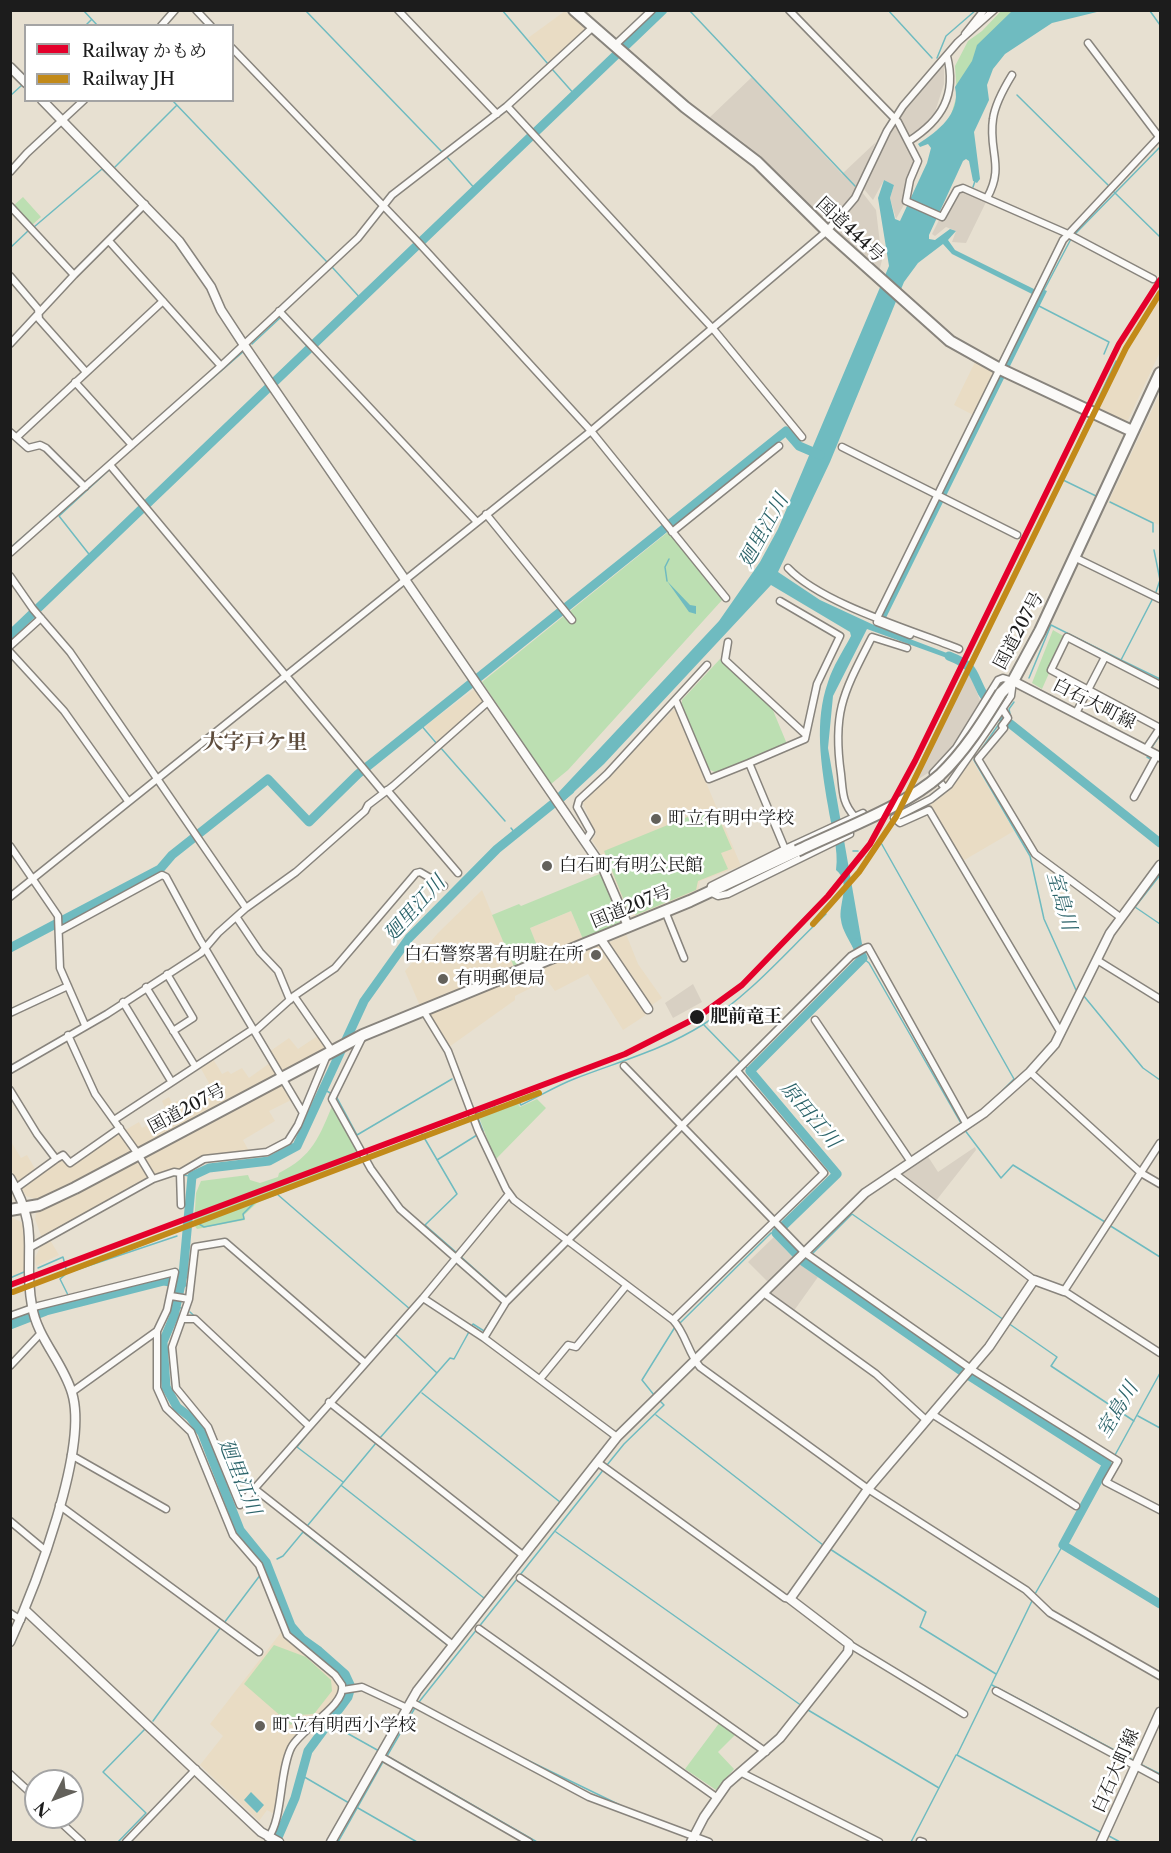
<!DOCTYPE html>
<html>
<head>
<meta charset="utf-8">
<style>
  body { margin:0 }
  #map { position:relative; width:1171px; height:1853px; overflow:hidden; background:#e7e0d1; font-family:"Libre Caslon Text","Noto Serif JP",serif }
  canvas { display:block }
  .frame { position:absolute; inset:0; border:12px solid #1c1c1c; pointer-events:none }
  .legend { position:absolute; left:24px; top:24px; width:210px; height:78px; box-sizing:border-box; background:#fff; border:2px solid #a4a4a4; margin:0; padding:8px 10px; list-style:none; font-size:18px; color:#1c1c1c }
  .legend li { display:flex; align-items:center; gap:12px; height:30px }
  .legend b { width:30px; border:2px solid #a4a4a4 }
  .north { position:absolute; left:24px; top:1769px; width:60px; height:60px; box-sizing:border-box; background:#fff; border:2px solid #a4a4a4; border-radius:50%; rotate:228deg; font-size:16px; font-weight:700; line-height:24px; text-align:center; color:#1c1c1c }
  .north::after { content:''; display:block; margin:auto; width:21px; height:27px; background:#63615b; clip-path:polygon(50% 0,100% 100%,50% 72%,0 100%) }
</style>
</head>
<body>
<div id="map">
<canvas width="1171" height="1853"></canvas>
<div class="frame"></div>
<ul class="legend">
<li><b style="height:8px;background:#e4002b"></b>Railway かもめ</li>
<li><b style="height:8px;background:#c28a19"></b>Railway JH</li>
</ul>
<div class="north">N</div>
</div>
<script>
const context = document.querySelector('canvas').getContext('2d');
context.lineJoin = 'round';
function fillPath(path, color) { context.fillStyle = color; context.fill(path, 'evenodd'); }
function trace(path, color, width, dash) { context.strokeStyle = color; context.lineWidth = width; context.lineCap = dash ? 'butt' : 'round'; context.setLineDash(dash || []); context.stroke(path); }
function label(font, color, halo, rows, align = 'center') {
  context.font = font + ' "Libre Caslon Text","Noto Serif JP",serif'; context.lineWidth = 5; context.setLineDash([]); context.textBaseline = 'middle'; context.strokeStyle = halo; context.fillStyle = color; for (const [text, x, y, turn = 0] of rows) {
    context.save(); context.translate(x, y); context.rotate((+turn || 0) * Math.PI / 180); context.textAlign = isNaN(turn) ? turn : align; if (halo) context.strokeText(text, 0, 0); context.fillText(text, 0, 0); context.restore();
  }
}
fillPath(new Path2D(`
  M565,11L588,29L550,64L528,38Z
  M1160,286V352L1128,420L1122,422L1091,407L1121,346Z
  M976,360L997,371L975,416L954,405Z
  M1160,393V518L1159,525L1108,503Z
  M476,688L485,701L438,743L425,726Z
  M675,708L741,866L700,881L698,891L634,918L625,906L609,866L592,840L596,835L583,803Z
  M972,760L1014,831L961,862L929,806L950,790Z
  M482,890L514,967L420,1006L405,971L438,933Z
  M571,911L583,939L541,956L530,928Z
  M626,934L638,964L662,998L649,1007L608,943Z
  M598,944L646,1015L623,1030L588,974L555,991L547,980L515,996V1000L449,1047L427,1013Z
  M319,1035L328,1048L102,1170L38,1200L26,1196L11,1170L10,1140L21,1158L27,1155L38,1174L63,1157L70,1164L119,1130L122,1132L139,1122L142,1128L155,1121L153,1118L166,1110L162,1101L169,1097L172,1103L207,1089L209,1083L199,1065L212,1057L222,1074L228,1071L231,1074L242,1068L249,1078L274,1060L269,1052L289,1038L298,1049Z
  M284,1082L293,1099L269,1111L275,1121L243,1140L250,1153L203,1158L179,1173L154,1180L132,1191L50,1240L59,1255L36,1266L35,1258L43,1241L35,1219L36,1213Z
  M11,1217L23,1223L25,1249V1271L11,1277Z
  M282,1631L289,1641L334,1676L339,1683V1694L334,1704L304,1728L283,1763L274,1814L267,1810L259,1821L200,1765L223,1736L210,1724Z`), '#e9dcc4');
fillPath(new Path2D(`
  M944,63V84L935,112L921,128L909,135L897,117Z
  M752,77L842,174L876,142L853,196L829,226L743,142L709,118Z
  M893,124H896L916,161L903,201L905,203L896,219L890,198L894,185L884,180L873,200L863,188Z
  M963,189L987,200L966,243L952,242L956,231L946,227L935,236L932,234L940,218L944,220L959,191Z
  M862,192L876,210L882,260L879,272L833,229Z
  M965,669L969,672L981,703L944,758L928,773L909,785Z
  M693,984L702,1002L673,1018L665,1003Z
  M975,1147L976,1150L935,1202L900,1176V1173L927,1155L938,1172Z
  M774,1237L798,1263L818,1277L793,1312L763,1290L769,1283L748,1262Z`), '#d8d0c3');
fillPath(new Path2D(`
  M1001,11H1033L950,118L957,95L955,66L968,41L982,31Z
  M23,197L41,217L31,226L13,206Z
  M668,532L723,599L568,770L551,784L482,682Z
  M1053,630L1065,637L1042,689L1032,683Z
  M720,659L772,708L787,744L717,773L708,769L682,706V700Z
  M707,809L713,824L720,821L732,849L721,853L728,869L698,881L696,890L636,915L627,908L604,851Z
  M602,873L622,922L583,939L571,911L530,928L541,956L514,967L492,915L519,904L521,906Z
  M537,1099L546,1108L495,1160L478,1114L493,1106L496,1112L518,1103L520,1107Z
  M333,1104L363,1161L257,1203L244,1215L245,1220L197,1229L194,1225L196,1193L201,1181L248,1175L250,1180L260,1183L278,1177L279,1173C313,1156 319,1137 333,1104Z
  M274,1645L306,1657L331,1680L332,1691L314,1714L299,1715L291,1725L244,1684Z
  M720,1722L736,1734L718,1752L734,1769L716,1790L685,1769Z`), '#bcdfb2');
fillPath(new Path2D(`
  M1012,11H1101L1052,23L1005,54L993,69L987,85L989,100L974,132L980,179L977,183L973,181L969,161L966,159L963,161L929,235V239L935,240L950,229L956,231L948,240L955,250L1040,292L1042,289L1047,291L881,628L960,658L958,662L867,629L833,696L828,748L862,944L854,950C850,941 842,930 841,920C838,904 852,883 836,870C839,849 831,827 828,806C821,764 814,722 828,682C833,666 843,651 851,636L850,632L771,585L604,764L563,802L557,794L719,621L760,562L778,529L889,266L878,198L884,180L894,185L890,198L895,219L900,221L927,163L931,148L928,144L920,147L918,144C938,131 961,114 955,87L972,61L977,45ZM943,244L952,254L1038,297L876,626L820,600L778,572L830,462L904,282L918,263Z
  M667,581L690,605L696,606V614L689,612Z
  M251,1792L264,1805L257,1813L244,1800Z`), '#6fbbc0');
trace(new Path2D(`
  M83,10L98,26
  M305,10L442,152
  M502,10L548,64
  M689,10L855,186
  M888,10L932,58
  M1150,11L1160,25
  M85,26L91,20
  M937,58L946,36L976,10
  M552,69L575,95
  M1017,95L1108,185
  M10,96L22,85
  M172,100L327,262
  M447,157L476,190
  M115,167L176,106
  M973,187L975,181
  M1112,190L1160,237
  M34,227L102,169L126,192
  M1075,234L1160,147
  M172,239L194,270
  M10,248L29,230
  M332,267L362,300
  M1043,292L1072,237
  M1039,306L1109,342L1104,354
  M294,332L310,349
  M252,344L281,317
  M191,397L244,351
  M1095,406L1116,361
  M1088,420L1061,479L1096,496
  M113,466L134,447
  M1110,502L1153,523V532
  M10,548L39,523
  M1154,550L1160,580L1156,592
  M92,558L59,516L109,470
  M667,581L665,567L669,559
  M1152,600L1121,660L1160,679
  M973,659L1061,479
  M1029,678L1051,625L1121,660
  M1010,714L1009,709L1014,702
  M1003,718L974,760L1030,856L1044,919L1076,990
  M420,724L437,744
  M440,747L505,821
  M1152,747L1160,735
  M1147,757L1152,760
  M511,828L515,833
  M853,851H858
  M866,857L868,859L880,841L1014,1079L1002,1091
  M858,874L868,859
  M1160,875L1135,907L1160,924
  M863,958L869,963L962,1125
  M1083,995L1143,1068L1160,1080
  M704,1025L740,1062
  M745,1066L750,1071
  M325,1090L332,1094
  M336,1096L357,1135L452,1079
  M964,1129L1001,1178L1013,1165L1105,1222
  M481,1132L483,1131L476,1113L494,1105L496,1110L518,1100L521,1105C538,1097 556,1086 574,1079C620,1061 661,1051 704,1024C751,994 786,952 826,914
  M422,1134L457,1194L425,1225L457,1253
  M437,1160L477,1135
  M182,1175L192,1176
  M167,1177L177,1175
  M277,1194L360,1161
  M199,1224L204,1227L244,1219L243,1214L255,1202L277,1194L411,1310
  M1109,1225L1160,1257
  M811,1255L852,1214L1004,1320
  M460,1256L506,1297
  M38,1268L63,1257L67,1273
  M10,1278L24,1272
  M69,1297L60,1279L67,1273L177,1236
  M177,1307L181,1308
  M190,1312L310,1422
  M413,1314L395,1334L437,1373
  M1008,1323L1057,1357L1051,1366L1134,1421
  M679,1324L771,1233H776
  M472,1326L473,1324L484,1331L493,1317
  M422,1393L560,1502
  M654,1395L642,1380L675,1327
  M656,1415L823,1545
  M1138,1416L1160,1428
  M312,1428L297,1447L343,1482
  M379,1439L450,1358L454,1359L470,1330
  M1115,1455L1160,1373
  M1107,1464L1112,1459
  M607,1465L624,1444L664,1405L660,1401
  M342,1486L484,1598
  M308,1525L376,1443
  M303,1532L446,1644
  M556,1532L802,1706
  M830,1549L926,1612L920,1627L996,1674
  M277,1559L283,1556L303,1532
  M266,1562L269,1561
  M265,1572L270,1570
  M520,1575L604,1469
  M1035,1594L1063,1545
  M1032,1601L957,1755L1100,1832
  M224,1623L261,1574
  M992,1685L1133,1760
  M419,1702L517,1579
  M416,1706L387,1756L537,1842
  M808,1710L939,1788
  M153,1721L221,1627
  M329,1723L379,1751
  M649,1746L714,1792
  M525,1759L626,1808
  M1140,1764L1160,1774
  M301,1775L349,1803
  M358,1808L417,1842
  M1109,1836L1120,1842
  M118,1842L146,1813L103,1772L145,1729
  M338,1842L383,1762
  M911,1842L956,1755`), '#6fbbc0', 1.5);
trace(new Path2D(`
  M10,635L663,10
  M949,656C974,666 971,670 982,692C987,701 996,710 1003,718L1160,843
  M856,943L863,958L750,1071L837,1174L776,1233L804,1262L960,1370L1107,1464L1063,1545L1160,1604
  M10,948L160,869L172,855L268,779L309,822L358,774L786,431L799,446L820,455
  M10,1325L46,1311L164,1281L182,1284
  M276,1842L295,1798L308,1751L348,1697L351,1687L345,1674L319,1651L302,1639L291,1626L266,1562L240,1530L202,1433L190,1417L177,1407L166,1387L163,1342L174,1316L183,1275L192,1176L209,1168L269,1161L297,1146L364,1001L409,938L497,849L570,790`), '#6fbbc0', 9);
const street = new Path2D(`
  M196,10L211,26
  M398,10L497,114
  M789,10L898,122L918,161L910,180L906,201L942,217L957,190L963,188L1068,234L1153,279
  M161,26L175,10
  M965,34L984,10
  M1088,43L1160,138
  M614,46L652,10
  M232,48L418,242L591,431L726,598
  M507,106L714,330L802,437
  M909,141C942,120 957,95 947,56
  M10,172L27,153L84,100
  M987,198C1005,166 988,151 993,119C995,104 1004,88 1012,75
  M10,206L74,275
  M109,241L221,366
  M10,276L38,309L39,319L86,372
  M279,311L477,522
  M10,344L74,275L145,204
  M75,382L132,445
  M10,432L28,448L40,445L46,448L85,487
  M17,437L163,301
  M842,447L1017,535
  M110,465L383,792
  M486,514L572,620
  M672,532L779,446
  M10,553L221,366L358,238L392,195L507,106L592,28
  M1076,558L1160,599
  M788,568C822,604 912,630 959,649
  M10,576L33,609L70,652L246,908
  M780,601L840,636L817,684L805,739L749,763L785,849L711,886L710,892L718,896L728,894L850,834
  M877,618L1063,240L1160,136
  M877,622L910,635
  M728,642L725,660L805,734
  M10,646L41,618
  M10,652L64,711L128,801
  M676,701L709,779L749,763
  M1003,710L1008,718L1002,726L1004,728L978,759L1035,854L1120,917
  M1076,713L1105,657
  M1160,728L1051,670L1067,637L1160,685
  M1146,749L1160,728
  M944,787L933,773L956,748L998,680L1003,678L1013,681L1011,696L949,785L931,799L894,818L900,823L929,810L1061,1033
  M387,790L458,873
  M1134,797L1157,755
  M855,817C842,803 843,792 841,774C832,711 844,692 872,637L907,648
  M585,841L591,832L577,807L579,800L607,774L707,665
  M10,846L58,916L60,968L85,1025
  M785,849L863,813
  M10,897L591,431L827,231L855,198L887,131L903,106L958,42L994,10
  M665,911L684,958
  M237,918L260,952L278,971L290,1000
  M59,931L162,875L166,877L199,938L303,1113
  M1097,960L1160,999
  M167,974L193,1018L173,1031
  M146,987L195,1066
  M123,1002L171,1081
  M423,1010L448,1051L478,1130L506,1189L514,1200L673,1320C686,1334 688,1353 700,1367L868,1489L1026,1590L1050,1613L1160,1676
  M10,1013L68,986
  M815,1020L911,1162
  M255,1031L294,996L335,968L416,873L420,872L444,886
  M68,1035L95,1094L138,1154L153,1179
  M363,1036L332,1099L371,1169L400,1209L506,1302
  M624,1066L805,1253L971,1369L1118,1461L1106,1482L1160,1510
  M10,1070L107,1014L201,953L218,933L246,908L296,872L365,811L368,805L393,786L489,701
  M1030,1072L1141,1173L1160,1184
  M10,1090L37,1134L56,1159L16,1188
  M114,1120L253,1029
  M1160,1143L1064,1291L1160,1353
  M56,1159L63,1155L70,1163L120,1128
  M180,1173L181,1205
  M894,1173L1034,1280
  M31,1247L153,1179L174,1172L180,1173L204,1159L267,1152L288,1141L298,1125L330,1048L294,996
  M765,1294L876,1374L926,1420
  M171,1296L189,1299
  M423,1298L484,1338L617,1437
  M10,1316L38,1306L175,1272L167,1310L157,1331L72,1392
  M182,1319L172,1347L176,1388L208,1427L240,1505L423,1298L509,1194
  M673,1320L824,1173L737,1071
  M157,1331V1388L166,1408L191,1432L233,1535L259,1565L287,1635L335,1675L342,1685C346,1706 301,1728 291,1748C279,1773 283,1819 268,1838
  M484,1338L506,1302L851,956L865,948L868,947L967,1125
  M10,1366L41,1333
  M540,1379L568,1345L576,1347L626,1286
  M329,1402L524,1556
  M932,1414L1076,1506
  M309,1426L195,1319H182L189,1299L195,1247L225,1242L365,1363
  M71,1455L166,1509
  M597,1462L785,1598L790,1599
  M255,1489L453,1645
  M59,1505L259,1652
  M10,1521L46,1551
  M520,1578L766,1752
  M10,1613L21,1620
  M479,1629L716,1797
  M849,1644L964,1714
  M343,1690L362,1687L407,1708
  M996,1691L1160,1779
  M411,1702L589,1797L709,1842
  M380,1756L529,1842
  M740,1772L879,1842
  M10,1774L36,1798
  M55,1817L82,1842
  M920,1841L923,1842
  M126,1842L196,1769`);
const secondary = new Path2D(`
  M10,67L26,83
  M42,100L179,241L211,287L221,310L244,345L603,868L628,926
  M1013,681L1160,757
  M600,938L648,1009
  M10,1178C42,1232 22,1253 32,1306C37,1338 63,1362 72,1393C89,1448 35,1588 10,1642
  M25,1610L261,1832L279,1842
  M331,1842L417,1691L617,1437L865,1193L984,1113L1030,1072L1055,1044L1110,933L1160,865
  M691,1842L704,1817L727,1784L780,1738L848,1652L849,1644L790,1599L868,1489L989,1347L1034,1280L1064,1291
  M1101,1842L1160,1712`);
const highway = new Path2D(`
  M574,10L685,107L757,162L827,231L950,341L1000,369L1132,431
  M1001,693L1013,681L1040,631L1160,373
  M10,1210L39,1205L75,1188L363,1035L690,901L797,851`);
trace(street, '#88847d', 9);
trace(secondary, '#88847d', 11);
trace(highway, '#88847d', 14);
trace(street, '#fbfaf8', 6);
trace(secondary, '#fbfaf8', 8);
trace(highway, '#fbfaf8', 10);
const highwayBridge = new Path2D(`
  M797,851C840,830 906,806 940,775C965,751 983,722 1001,693`);
trace(highwayBridge, '#88847d', 14, []);
trace(highwayBridge, '#fbfaf8', 10);
trace(new Path2D(`
  M10,1285L625,1054L698,1017L742,985L828,896L870,844L915,761L1119,344L1160,280`), '#e4002b', 6);
trace(new Path2D(`
  M813,924L859,872L896,817L1126,348L1160,293
  M13,1292L539,1093`), '#c28a19', 6);
for (const [x, y, r, color] of [
  [656,819,6,"#63615b"],
  [547,866,6,"#63615b"],
  [596,955,6,"#63615b"],
  [443,979,6,"#63615b"],
  [697,1017,8,"#1c1c1c"],
  [260,1726,6,"#63615b"]
]) { const dot = new Path2D(); dot.arc(x, y, r, 0, 2 * Math.PI); context.fillStyle = color; context.fill(dot); trace(dot, '#fff', 2); }
label('18px', '#1c1c1c', '#fff', [
  ["国道444号",850,230,43],
  ["国道207号",1019,631,-62],
  ["白石大町線",1094,704,27],
  ["国道207号",631,907,-22],
  ["国道207号",187,1109,-28],
  ["白石大町線",1116,1771,-66]
]);
label('18px', '#1c1c1c', '#fff', [
  ["町立有明中学校",668,819],
  ["白石町有明公民館",559,866],
  ["白石警察署有明駐在所",584,955,"right"],
  ["有明郵便局",455,979],
  ["町立有明西小学校",272,1726]
], 'left');
label('bold 18px', '#1c1c1c', '#fff', [
  ["肥前竜王",710,1017]
], 'left');
label('italic 20px', '#2c646a', '#fff', [
  ["廻里江川",764,531,-61],
  ["室島川",1061,901,74],
  ["廻里江川",415,909,-48],
  ["原田江川",810,1115,50],
  ["室島川",1118,1410,-59],
  ["廻里江川",239,1477,68]
]);
label('bold 21px', '#5e4d3d', '#fff', [
  ["大字戸ケ里",255,743]
]);
</script>
</body>
</html>
